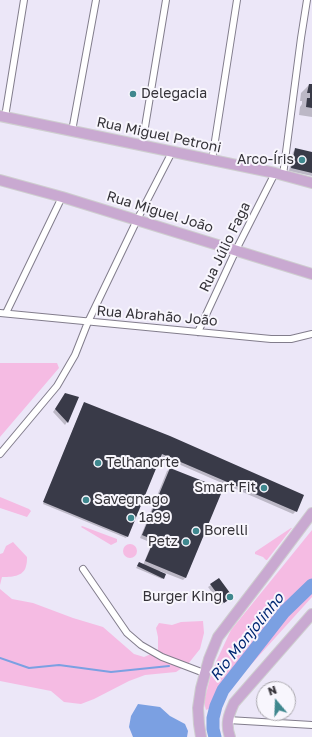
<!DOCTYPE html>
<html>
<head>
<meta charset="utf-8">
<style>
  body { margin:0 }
  #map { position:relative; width:312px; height:737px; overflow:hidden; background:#ece7f8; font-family:"Golos Text",sans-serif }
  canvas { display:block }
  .north { position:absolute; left:256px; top:681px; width:40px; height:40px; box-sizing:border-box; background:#f8f6fd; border:1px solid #aaa8ae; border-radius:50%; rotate:341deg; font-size:11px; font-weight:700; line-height:16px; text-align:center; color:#343238 }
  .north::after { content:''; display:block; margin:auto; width:14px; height:18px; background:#3f878e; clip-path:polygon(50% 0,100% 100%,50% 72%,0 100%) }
</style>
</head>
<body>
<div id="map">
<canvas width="312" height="737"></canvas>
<div class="north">N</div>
</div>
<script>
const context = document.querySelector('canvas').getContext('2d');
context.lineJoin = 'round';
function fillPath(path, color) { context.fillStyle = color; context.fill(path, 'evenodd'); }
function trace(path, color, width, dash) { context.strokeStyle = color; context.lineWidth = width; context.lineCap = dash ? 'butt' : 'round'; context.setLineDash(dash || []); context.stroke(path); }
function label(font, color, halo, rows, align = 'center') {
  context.font = font + ' "Golos Text",sans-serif'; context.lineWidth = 4; context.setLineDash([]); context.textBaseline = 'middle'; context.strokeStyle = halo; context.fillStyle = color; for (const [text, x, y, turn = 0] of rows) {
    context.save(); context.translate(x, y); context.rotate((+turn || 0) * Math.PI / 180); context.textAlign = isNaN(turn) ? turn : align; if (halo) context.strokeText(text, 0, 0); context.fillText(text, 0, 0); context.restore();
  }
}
fillPath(new Path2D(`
  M0,363H57L59,368L0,437Z
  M0,497L29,509L31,511L27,517L0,508Z
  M82,526L117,539V542L111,545L81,527Z
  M291,528H292L267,560H266L263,557L255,554V552Z
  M312,530V597L229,689L221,703L206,710L204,702L210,678L216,662L231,630Z
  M13,542L27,557C27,560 27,563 26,566C24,577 10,577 2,577L0,585V554L3,553L6,546Z
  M123 551a7 7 0 1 1 14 0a7 7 0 1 1-14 0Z
  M0,589L12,599L33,603L73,618L103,627L134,654L144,657L158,651V637L156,628L159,623L172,625L181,622L203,621L204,633L200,649L188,664L176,672L145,675L129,681L94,699L81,704L64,702L51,691L0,681Z`), '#f5bbe3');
fillPath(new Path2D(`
  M138,704L160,707L170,716L185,724L188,731L187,737H133L129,727L131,716Z`), '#7ba0e2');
fillPath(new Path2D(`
  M309,85H312V117L299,115L300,107L302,104V101H300L301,93Z
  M296,149L312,153V176L289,171L293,152Z
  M65,394L78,398L67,422L65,425L53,412Z
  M83,405L296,511L293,514L160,456L127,536L126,538L43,504Z
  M170,469L186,577L183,580L160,571L159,572L163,578L162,579L136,568L139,563L143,565L152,543L140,538L167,471Z
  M211,585L229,599L221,605L208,587Z`), '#0003');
trace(new Path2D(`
  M0,658L29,668L59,665L111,672L169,666`), '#7ba0e2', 2);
trace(new Path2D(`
  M215,737L213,729V718L216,706L223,690L284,612L312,585`), '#7ba0e2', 13);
fillPath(new Path2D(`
  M309,84H312V108L306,107L307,98H310V93H307Z
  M295,148L312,152V173L291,168Z
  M65,393L79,397L68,423L55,409Z
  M84,402L170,436L304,495L297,512L162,454L128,537L43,502Z
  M170,468L223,489L186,578L145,561L154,540L142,535Z
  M139,562L166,574L164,579L137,566Z
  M219,578L233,597L224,603L210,584Z`), '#393a48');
const minor = new Path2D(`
  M5,117L24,0
  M72,131L96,0
  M142,145L166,0
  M212,160L237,0
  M283,175L301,38L307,0
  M0,313L271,339H291L312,334
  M6,313L62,197
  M198,332L236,250L275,173
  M0,454L57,386L75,355L88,322L137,220L172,152
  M83,569L127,633L141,645L162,657L204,673
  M228,720L312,725`);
const primary = new Path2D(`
  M0,116L275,173L312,183
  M0,180L62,197L312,274
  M201,737L199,724L198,708L201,688L209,659L218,637L267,573L312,513
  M230,737C225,724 229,714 234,703L312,614`);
trace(minor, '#827d8c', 8);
trace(primary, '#cececf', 12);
trace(minor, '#fff', 6);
trace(primary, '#c9a9d1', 10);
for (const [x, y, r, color] of [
  [133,94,4,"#3f878e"],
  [302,160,4,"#3f878e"],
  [98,463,4,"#3f878e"],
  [264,488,4,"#3f878e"],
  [86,500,4,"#3f878e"],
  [131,518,4,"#3f878e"],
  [196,531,4,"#3f878e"],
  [186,542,4,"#3f878e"],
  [230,597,4,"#3f878e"]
]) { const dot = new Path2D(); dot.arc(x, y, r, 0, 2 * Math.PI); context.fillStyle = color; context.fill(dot); trace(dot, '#f8f6fd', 1.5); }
label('14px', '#343238', '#f8f6fd', [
  ["Delegacia",141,94],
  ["Arco-Íris",294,160,"right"],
  ["Telhanorte",106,463],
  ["Smart Fit",256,488,"right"],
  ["Savegnago",94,500],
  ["1a99",139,518],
  ["Borelli",204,531],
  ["Petz",178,542,"right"],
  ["Burger King",222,597,"right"]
], 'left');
label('14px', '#343238', '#f8f6fd', [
  ["Rua Miguel Petroni",159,135,12],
  ["Rua Miguel João",160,212,17],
  ["Rua Júlio Faga",225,247,-64],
  ["Rua Abrahão João",157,316,5]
]);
label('italic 15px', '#012873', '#f8f6fd', [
  ["Rio Monjolinho",247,637,-51]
]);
</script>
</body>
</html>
